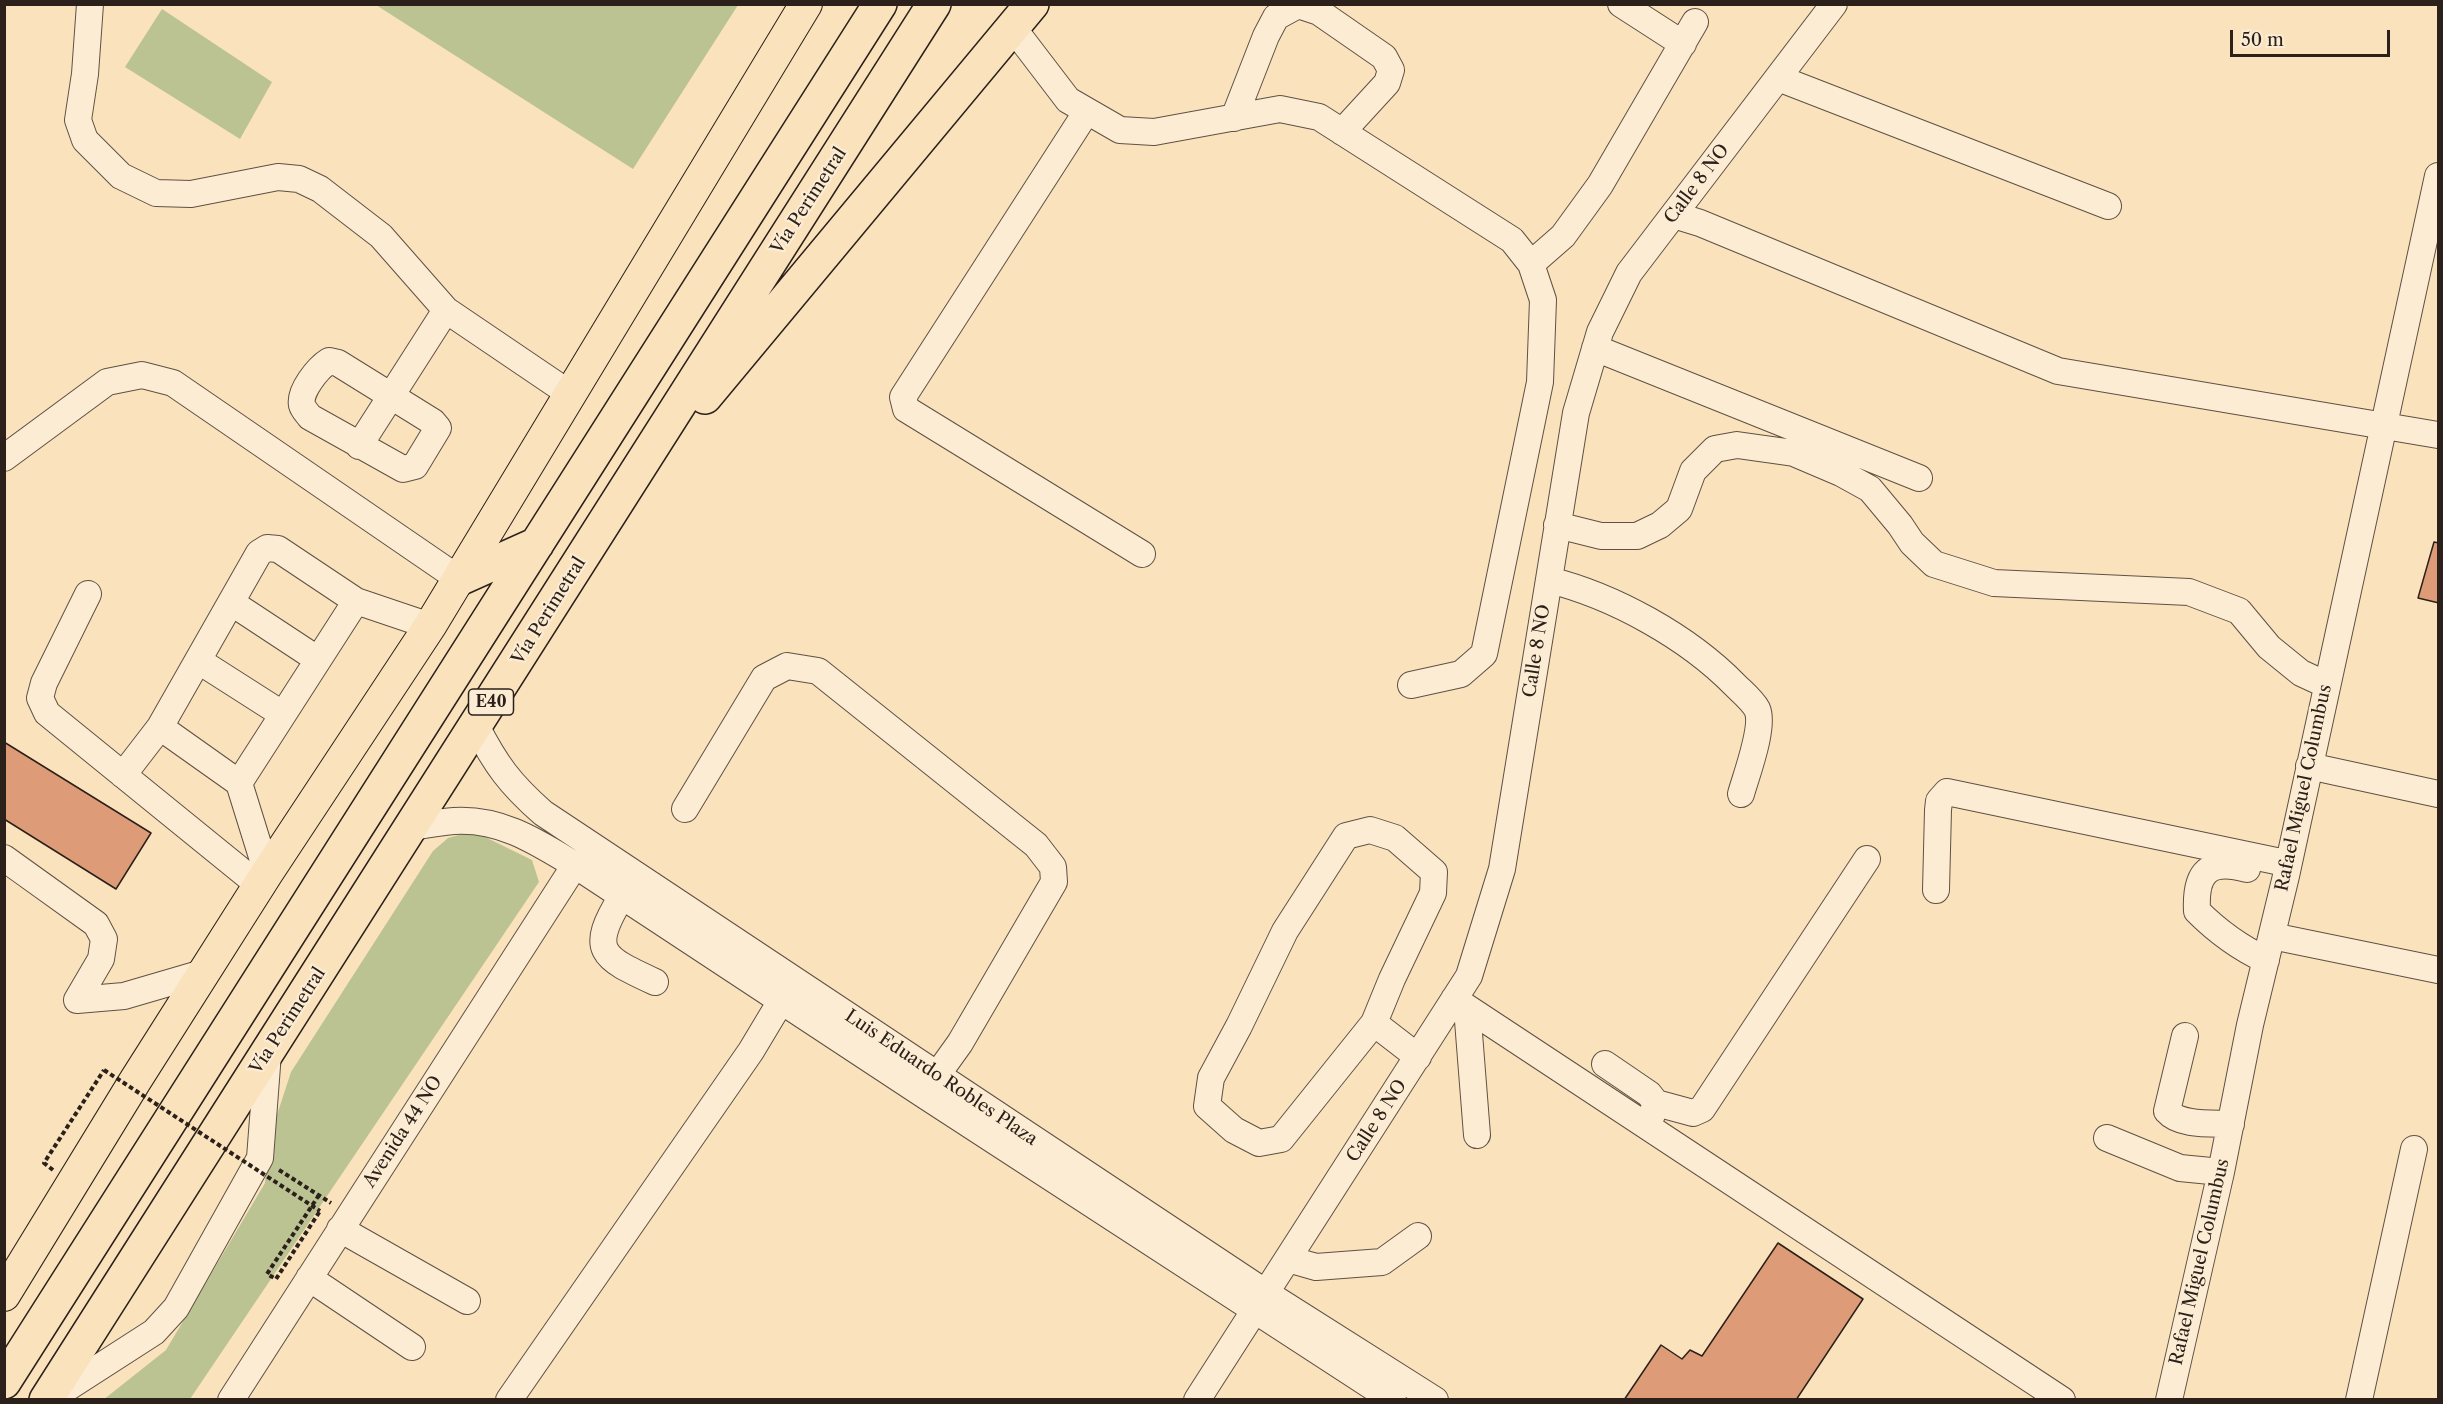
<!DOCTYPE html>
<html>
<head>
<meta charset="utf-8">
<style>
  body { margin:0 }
  #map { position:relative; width:2443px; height:1404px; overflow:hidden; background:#fae2bd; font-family:"Libre Caslon Text",serif }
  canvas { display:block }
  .frame { position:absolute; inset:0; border:6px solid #2b211a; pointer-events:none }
  .scale { position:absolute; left:2230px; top:30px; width:160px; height:27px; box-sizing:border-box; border:3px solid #2b211a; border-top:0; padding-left:8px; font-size:18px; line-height:21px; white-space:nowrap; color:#2b211a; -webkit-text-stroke:4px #fcecd4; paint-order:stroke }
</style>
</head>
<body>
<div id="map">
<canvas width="2443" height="1404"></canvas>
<div class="frame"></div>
<div class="scale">50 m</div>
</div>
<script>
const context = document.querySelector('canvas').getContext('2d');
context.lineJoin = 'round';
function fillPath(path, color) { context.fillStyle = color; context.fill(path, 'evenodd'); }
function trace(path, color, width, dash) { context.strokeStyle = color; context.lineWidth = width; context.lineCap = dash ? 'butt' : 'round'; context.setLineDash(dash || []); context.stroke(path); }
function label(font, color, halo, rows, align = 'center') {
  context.font = font + ' "Libre Caslon Text",serif'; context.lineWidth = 4.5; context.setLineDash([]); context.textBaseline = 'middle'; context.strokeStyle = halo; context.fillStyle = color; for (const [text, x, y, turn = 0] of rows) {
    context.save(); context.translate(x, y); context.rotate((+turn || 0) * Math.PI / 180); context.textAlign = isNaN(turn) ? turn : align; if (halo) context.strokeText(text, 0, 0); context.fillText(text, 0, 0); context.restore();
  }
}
fillPath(new Path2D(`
  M376,5H738L633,169Z
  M162,9L272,82L240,139L125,67Z
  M466,833L483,836L532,860L539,882L190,1399L103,1400L166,1350L265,1183L270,1136L291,1072L433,851L448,838Z`), '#bcc392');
const building = new Path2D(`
  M2434,542L2439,543V603L2418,598Z
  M4,742L151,833L116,889L4,819Z
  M1778,1243L1863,1299L1796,1400H1624L1661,1345L1682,1359L1690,1350L1702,1356Z`);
fillPath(building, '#dd9c77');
trace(building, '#2b211a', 1.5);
const minor = new Path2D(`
  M90,4L85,74L78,120L85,140L121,176L156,193L191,194L278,177L299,179L320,189L381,236L446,310L570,394
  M1621,4L1683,44
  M1013,28L1068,100L1120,130L1154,132L1280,109L1319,117L1512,240L1531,264L1543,300L1540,382L1484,654L1461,674L1411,685
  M1778,78L2108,206
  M1087,111L903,397L906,409L1142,554
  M1234,118L1266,36L1276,17L1298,5L1319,12L1384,57L1391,70L1387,83L1342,132
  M1674,215L1700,223L2058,371L2438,435
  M1531,264L1563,236L1600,185L1695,22
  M1595,348L1919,478
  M329,361L338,363L433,422L438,428L415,466L403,469L310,417C307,413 303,409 302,405C299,391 318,368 329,361Z
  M359,446L446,310
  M4,458L107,382L142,375L173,383L459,579
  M1557,525L1601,536H1637L1660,525L1679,509L1693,471L1715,449L1737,445L1794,453L1841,473L1870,489L1900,525L1912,543L1934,564L1994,583L2189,592L2239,611L2269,647L2301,673L2327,685
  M1549,580C1614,596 1688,637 1735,685C1742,692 1752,700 1757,709C1765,726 1746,776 1741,794
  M88,594L44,683L40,698L47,713L260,886
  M232,603L317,659
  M199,661L282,714
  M476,726C496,765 510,784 543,813L1266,1293L1435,1400
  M2309,766L2438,794
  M123,775L160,727
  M239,783L160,727L259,553L267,548L278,549L356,601
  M685,809L764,678L787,666L818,671L1036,845L1053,867L1054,882L960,1043L927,1089
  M412,827C426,825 440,822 454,821C501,818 537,842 575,865L924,1095L1393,1400
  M1370,830L1395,838L1434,872L1433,893L1392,979L1374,1023L1281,1139L1259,1143L1234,1130L1207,1106L1211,1078L1239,1026L1285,931L1346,836Z
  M4,858L96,924L104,939L101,959L77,1000
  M2247,869C2209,859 2195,871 2197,911C2218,932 2238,947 2266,960
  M267,873L239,783L356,601L430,626
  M1936,890L1938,810L1939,801L1947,792L2276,861H2289
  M622,896C588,951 601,957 655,982
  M2272,936L2438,970
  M1454,999L2062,1400
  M77,1000L124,996L206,972
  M1467,1008L1477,1135
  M1374,1023L1418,1057
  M2185,1036L2167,1111C2180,1126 2212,1123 2231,1124
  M1605,1064L1649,1094L1656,1103L1650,1120
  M1656,1103L1693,1113L1702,1109L1867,859
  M2107,1138L2180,1168L2221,1172
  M340,1229L467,1301
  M1288,1259L1316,1267L1382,1262L1418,1236
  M309,1278L412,1347
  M50,1399L154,1332L176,1308L260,1158L268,1053
  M231,1400L575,865
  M509,1400L751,1051L781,1001
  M1197,1400L1469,976L1502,869L1576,413L1600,332L1629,273L1834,4
  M2169,1400L2221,1172L2250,1025L2286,876L2438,176
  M2359,1400L2414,1149`);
const major = new Path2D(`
  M4,1295L135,1081L267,873L430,626L806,4`);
const highway = new Path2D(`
  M705,397L1032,4
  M459,579L537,544
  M4,1382L880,4
  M46,1400L934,4`);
trace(minor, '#5f5143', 28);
trace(major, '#2b211a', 34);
trace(highway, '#2b211a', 36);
trace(new Path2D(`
  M53,1170L44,1163L104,1070
  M279,1170L331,1203
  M319,1195L267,1274L276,1279L320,1211`), '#2b211a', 4, [4.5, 3]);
trace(minor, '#fcecd4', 26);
trace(major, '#fae2bd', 32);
trace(highway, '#fae2bd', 33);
trace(new Path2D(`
  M104,1070L320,1211`), '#2b211a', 4, [4.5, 3]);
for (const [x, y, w] of [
  [491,702,45]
]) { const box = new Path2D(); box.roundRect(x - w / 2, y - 13, w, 26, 4.5); context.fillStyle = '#fcecd4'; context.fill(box); trace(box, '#2b211a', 1.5); }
label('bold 16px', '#2b211a', null, [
  ["E40",491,702]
]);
label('18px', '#2b211a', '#fcecd4', [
  ["Calle 8 NO",1697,184,-53],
  ["Vía Perimetral",809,201,-57],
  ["Vía Perimetral",549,611,-58],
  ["Calle 8 NO",1537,651,-81],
  ["Rafael Miguel Columbus",2304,788,-78],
  ["Vía Perimetral",288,1021,-57],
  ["Luis Eduardo Robles Plaza",941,1078,34],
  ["Calle 8 NO",1377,1121,-57],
  ["Avenida 44 NO",403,1132,-57],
  ["Rafael Miguel Columbus",2200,1262,-77]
]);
</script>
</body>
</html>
